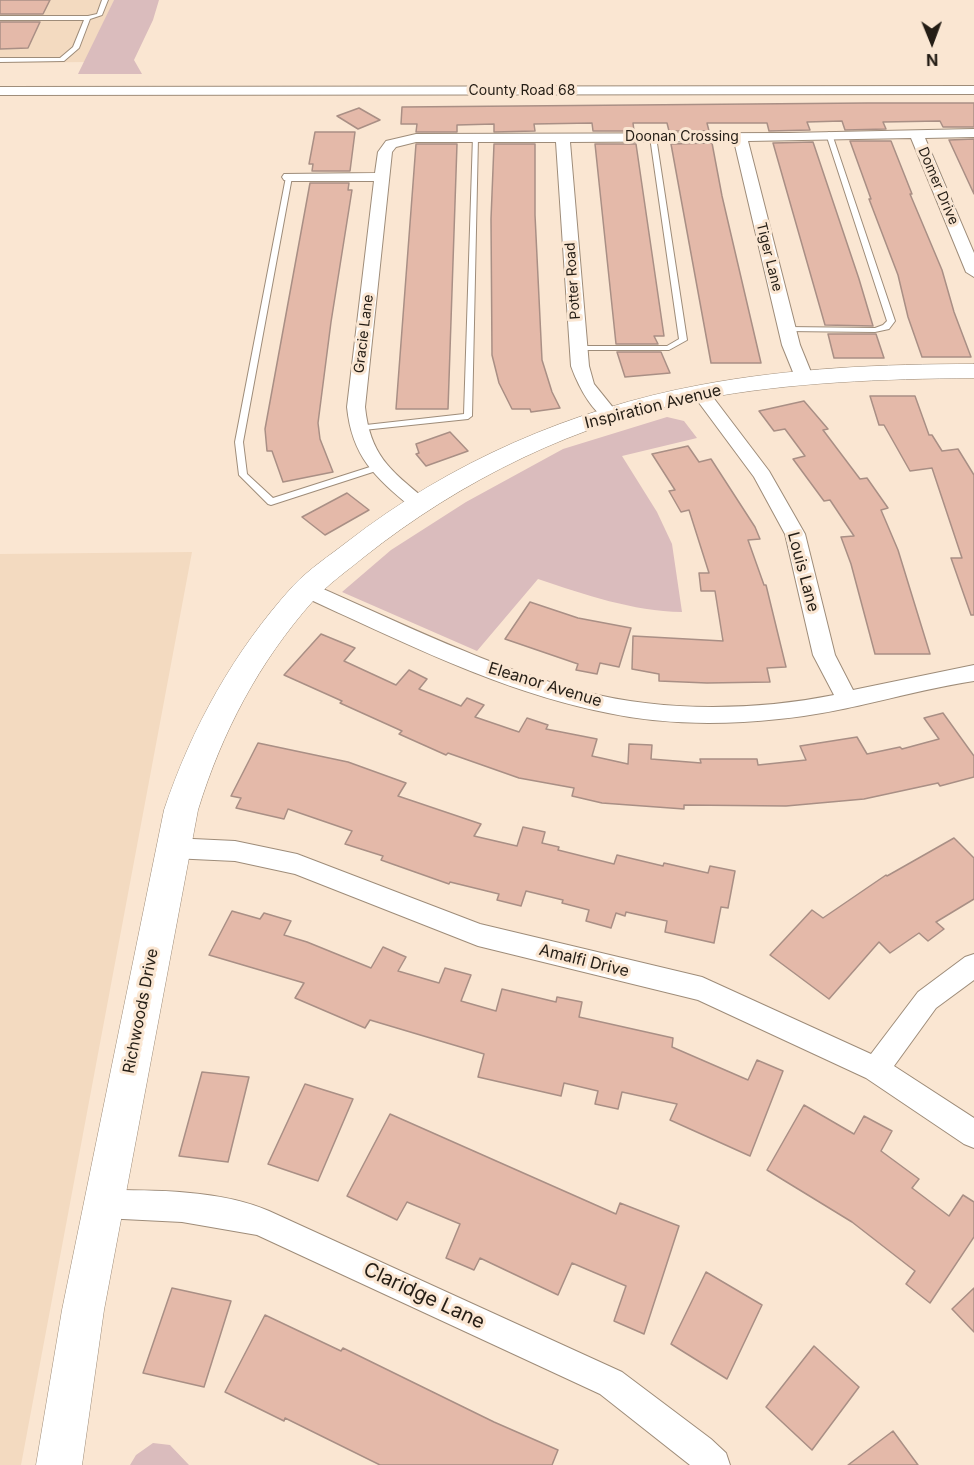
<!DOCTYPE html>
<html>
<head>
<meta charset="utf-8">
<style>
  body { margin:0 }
  #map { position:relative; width:974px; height:1465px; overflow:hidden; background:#fae6d2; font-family:Inter,sans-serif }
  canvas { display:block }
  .north { position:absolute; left:902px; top:12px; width:60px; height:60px; -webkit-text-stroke:4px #fae6d2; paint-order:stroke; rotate:179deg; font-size:16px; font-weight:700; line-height:24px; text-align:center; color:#241d15 }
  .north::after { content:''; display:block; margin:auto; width:21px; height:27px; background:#241d15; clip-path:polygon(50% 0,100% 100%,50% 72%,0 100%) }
</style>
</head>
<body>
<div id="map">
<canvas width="974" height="1465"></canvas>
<div class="north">N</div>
</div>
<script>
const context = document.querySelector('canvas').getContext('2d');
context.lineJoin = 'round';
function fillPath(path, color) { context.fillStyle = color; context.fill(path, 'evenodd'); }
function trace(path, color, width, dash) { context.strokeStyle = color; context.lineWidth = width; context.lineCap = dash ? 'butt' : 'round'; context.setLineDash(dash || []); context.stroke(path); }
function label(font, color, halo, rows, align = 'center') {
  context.font = font + ' Inter,sans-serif'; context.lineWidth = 6; context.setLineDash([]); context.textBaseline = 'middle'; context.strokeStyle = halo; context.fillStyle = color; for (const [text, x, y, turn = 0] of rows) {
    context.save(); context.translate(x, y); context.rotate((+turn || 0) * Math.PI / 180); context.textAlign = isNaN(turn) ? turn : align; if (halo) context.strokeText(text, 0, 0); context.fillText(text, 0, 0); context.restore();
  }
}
fillPath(new Path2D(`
  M0,0H114L86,62L0,63Z
  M192,552L21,1465H0V554Z`), '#f3dac0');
fillPath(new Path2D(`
  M114,0H159L153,20L134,60L142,74H78Z
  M667,417L684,421L697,438L622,456L657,512L672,544L682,612C632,611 586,595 538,579L477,651L342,592L391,550L466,502L563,449Z
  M153,1443L170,1445L189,1465H130L136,1455Z`), '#dabcbd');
const building = new Path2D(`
  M0,0H50L43,14H0Z
  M0,22H40L28,48L0,49Z
  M867,103H974V127H943L940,121L883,122L886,129L845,130L842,121L807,122L810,130L769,131L767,123H707L709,131H669L667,123H633L634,131H593L592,123L534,124L535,131L494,132V124L457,125V132H416L417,124H401L402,107Z
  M359,108L380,120L358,129L337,116Z
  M315,132H355L350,171H312L313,164H309Z
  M974,139V194L949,140Z
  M850,141H891L912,194H910L942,270L954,312L971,357H922L908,317L898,275L869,199H871Z
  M813,142L859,279L873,326L825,325L773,143Z
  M712,143L722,196L761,363H711L671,144Z
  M416,144H457L448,409H396Z
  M494,144H535V215L542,360L552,392L560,408L531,412L530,409H512L499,383L492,355L491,219Z
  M595,144H636L664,336H654L658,344H616Z
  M310,183H349L348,190H352L331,322L318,423L320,439L333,472L283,482L272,451H267L265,429Z
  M828,334H876L884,358H834Z
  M617,352H661L670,373L625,377Z
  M870,396H915L929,435H932L942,451L958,449L974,475V615H971L951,558H962L932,468L910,471L884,425H879Z
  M804,401L828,429L823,430L860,479L867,478L888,508L881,510L898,550L930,654H875L851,564L841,537L854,536L830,500L824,501L793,459L805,456L785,429L774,431L759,411Z
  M450,432L468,451L426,466L416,454L419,453L416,444Z
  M688,446L699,462L711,459L755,527L760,539L748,540L764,585H766L786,667L767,668L770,682L707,683L659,681V674L632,669L633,636L723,641L715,591H701L699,573H709L689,510L681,512L669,491L675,490L652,454Z
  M347,493L369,510L325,535L302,517Z
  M530,602L578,618L631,628L619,667L600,663L597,674L576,670L578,664L505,639Z
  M321,634L355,648L344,661L396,685L409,670L427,679L419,689L461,706L467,698L484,705L475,717L519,732L527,718L548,725L546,729L597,739L592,756L628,764L629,744L652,745L651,759L701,763L700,759H757L758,765L806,760L800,746L857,737L867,754L900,747L902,749L939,739L924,718L943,713L974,756V777L940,786L938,783L864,799L786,806L684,805V809L602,803L572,796L574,788L519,778L448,753L446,755L399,734L402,731L340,703L342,701L284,675Z
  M258,743L348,762L406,783L398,796L481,824L474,836L517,846L523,827L545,832L542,843L559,847L558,850L614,864L617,855L663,866L664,863L708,873L710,866L735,871L728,908L721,907L714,943L665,932L667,921L626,912L625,916L616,913L611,928L586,921L589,910L562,903L563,900L526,891L521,906L497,900L499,894L450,882L449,884L381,860L383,856L345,844L352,831L288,809L284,819L236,808L241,798L231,796Z
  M954,838L974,858V899L936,922L944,929L928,941L919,933L890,953L879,942L829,999L770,955L812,910L823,918L886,875L887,876Z
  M232,911L260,919L264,913L291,921L284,935L307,942L371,968L383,947L406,957L398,971L439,983L445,968L471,975L461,1001L496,1011L502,989L556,1002L557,997L582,1002L579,1017L673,1038L672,1047L748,1080L757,1060L783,1071L750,1156L670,1120L677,1104L622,1092L618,1109L595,1104L598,1091L564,1083L561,1096L478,1077L484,1054L370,1020L365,1028L295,998L304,983L209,955Z
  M202,1072L249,1077L228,1162L179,1156Z
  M305,1084L353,1099L318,1181L268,1164Z
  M804,1105L854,1134L864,1116L892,1131L881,1151L919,1179L912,1188L949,1216L963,1195L974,1202V1237L930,1303L906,1284L915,1271L852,1222L767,1170Z
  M390,1114L616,1214L620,1203L679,1226L644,1334L614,1321L626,1286L572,1263L558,1295L480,1258L474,1270L446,1258L460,1224L407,1202L397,1220L347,1196Z
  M706,1272L762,1305L727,1379L671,1344Z
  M172,1288L231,1301L204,1387L143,1373Z
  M974,1288V1332L952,1309Z
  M265,1315L341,1351L343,1348L494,1422L558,1450L552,1465H380L285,1418L284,1421L225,1392Z
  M814,1346L859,1387L812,1450L766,1407Z
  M893,1431L918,1465H848Z`);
fillPath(building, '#e4b9a9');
trace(building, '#a98f85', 1.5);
const lane = new Path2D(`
  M102,0H108L102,15L90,19L79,48L64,61L0,62V58H60L73,47L84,20H0V16H88L97,14Z
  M829,132L832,134L895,321L889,329L875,332L787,331L783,329L787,327L875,328L883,325L887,321L826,134Z
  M653,135L656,137L687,340L669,350H574L573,348L577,346H667L679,339L650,137Z
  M473,136L478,137L472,416L468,419L354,431L353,429L357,426L464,414Z
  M289,175L292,177L243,442L247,474L273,498L373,466H379L380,468L379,470L271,505L268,504L239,475L235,442L286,177Z`);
const street = new Path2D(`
  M974,86V94L0,95V87Z
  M974,129V137L925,138L974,253V277L966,272L911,138L748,141L800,345L813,377L810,381H798L795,377L782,345L734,141L570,142L589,366L594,384L619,415L616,419C596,424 577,383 571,366L556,142H416L396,147L392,152L365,407C370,455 390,470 425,499L428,503L425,507L418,509L411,507C375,477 352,457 347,407L374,181H289L284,180L282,177L284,174L375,173L378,152L386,141L416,134L789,133Z
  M700,387L706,388L769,471L805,534L835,655L853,690L974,665V681C908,691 846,713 779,719C723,725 664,725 608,713C500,692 399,640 300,595L297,590L300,585L307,583L314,585C403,624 491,668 585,692C664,712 754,711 834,695L813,655L785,534L754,477L691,392L694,388Z
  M172,838L235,841L297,854L480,924L702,977L871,1054L918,992L965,957L974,954V980L936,1008L894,1066L974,1118V1148L964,1144L866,1078L698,1000L478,946L295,874L235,861L172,858L163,855L160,848L163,841Z
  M103,1190C155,1190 221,1190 269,1211L622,1372L711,1439L726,1453L730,1465H690L600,1394L257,1235L182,1222L103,1218L93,1214L88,1204L93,1194Z`);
const secondary = new Path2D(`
  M974,364V378C883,379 791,382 701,399C578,422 461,480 364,557C347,571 328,584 313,601C259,662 222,732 198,810L104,1310L82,1465H36L62,1310L164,810C192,727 234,651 293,586C309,569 329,556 347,542C450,462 572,409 700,385C790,368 883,364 974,364Z`);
trace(lane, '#9e8c79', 2);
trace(street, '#9e8c79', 2);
trace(secondary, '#9e8c79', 1);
fillPath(lane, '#fff');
fillPath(street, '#fff');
fillPath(secondary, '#fff');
label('14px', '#241d15', '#fae6d2', [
  ["County Road 68",522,91],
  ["Doonan Crossing",682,137],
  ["Domer Drive",938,186,67],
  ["Tiger Lane",769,257,76],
  ["Potter Road",573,281,-94],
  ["Gracie Lane",364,334,-83]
]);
label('16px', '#241d15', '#fae6d2', [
  ["Inspiration Avenue",653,407,-14],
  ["Louis Lane",803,572,75],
  ["Eleanor Avenue",545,685,17],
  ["Amalfi Drive",584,961,14],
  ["Richwoods Drive",141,1011,-79]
]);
label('20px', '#241d15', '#fae6d2', [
  ["Claridge Lane",424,1296,25]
]);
</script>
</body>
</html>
